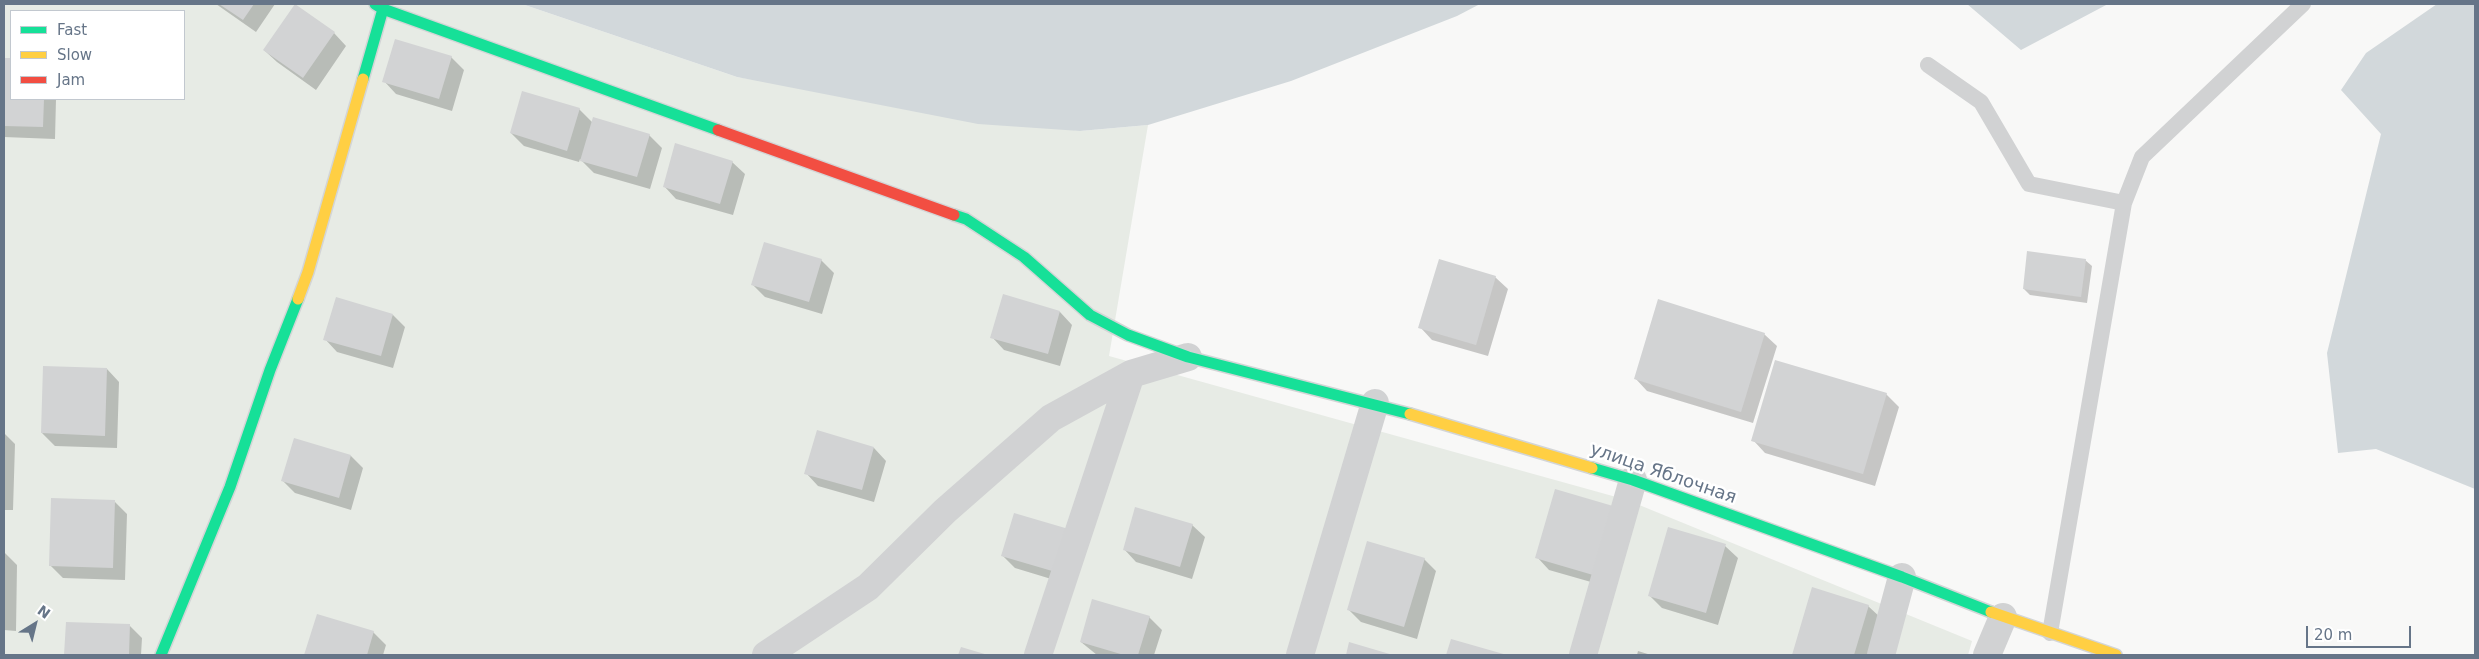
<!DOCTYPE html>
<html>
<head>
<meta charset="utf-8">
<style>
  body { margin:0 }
  #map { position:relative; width:2479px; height:659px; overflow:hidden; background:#f8f8f7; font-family:"DejaVu Sans",sans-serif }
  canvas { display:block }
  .frame { position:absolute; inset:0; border:5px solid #667588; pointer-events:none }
  .legend { position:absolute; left:10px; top:10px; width:175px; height:90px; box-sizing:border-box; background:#fff; border:1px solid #c2c8cf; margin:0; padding:6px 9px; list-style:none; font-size:15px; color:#667588 }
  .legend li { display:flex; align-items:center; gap:10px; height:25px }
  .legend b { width:25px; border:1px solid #c2c8cf }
  .north { position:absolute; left:10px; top:599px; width:50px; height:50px; -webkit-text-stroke:4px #fff; paint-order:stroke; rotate:36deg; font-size:14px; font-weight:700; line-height:20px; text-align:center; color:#667588 }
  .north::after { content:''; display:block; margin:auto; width:18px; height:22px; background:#667588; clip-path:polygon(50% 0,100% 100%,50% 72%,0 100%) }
  .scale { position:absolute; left:2306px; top:626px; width:105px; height:22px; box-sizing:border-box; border:2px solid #667588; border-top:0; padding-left:6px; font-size:15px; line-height:18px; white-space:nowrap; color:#667588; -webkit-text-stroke:4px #fff; paint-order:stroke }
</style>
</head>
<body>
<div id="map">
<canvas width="2479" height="659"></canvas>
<div class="frame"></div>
<ul class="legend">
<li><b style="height:6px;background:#16e098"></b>Fast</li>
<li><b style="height:6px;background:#ffcf43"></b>Slow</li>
<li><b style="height:6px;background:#f24e42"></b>Jam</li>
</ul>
<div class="north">N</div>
<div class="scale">20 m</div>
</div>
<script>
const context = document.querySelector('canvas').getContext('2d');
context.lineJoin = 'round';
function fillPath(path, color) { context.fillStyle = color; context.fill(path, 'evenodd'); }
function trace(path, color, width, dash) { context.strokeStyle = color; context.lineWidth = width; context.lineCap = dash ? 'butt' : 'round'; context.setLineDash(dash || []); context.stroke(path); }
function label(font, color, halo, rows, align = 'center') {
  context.font = font + ' "DejaVu Sans",sans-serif'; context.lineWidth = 5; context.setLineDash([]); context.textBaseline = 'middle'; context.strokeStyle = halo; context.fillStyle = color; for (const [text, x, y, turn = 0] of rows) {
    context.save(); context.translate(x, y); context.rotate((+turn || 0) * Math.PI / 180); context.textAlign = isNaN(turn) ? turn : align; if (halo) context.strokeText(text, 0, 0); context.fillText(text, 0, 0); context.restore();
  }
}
fillPath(new Path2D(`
  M4,4H522L737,77L1080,131L1148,125L1109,356L1627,500L1972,641L1968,655H4ZM11,11H184V99H11Z`), '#e7ebe5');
fillPath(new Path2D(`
  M522,4H1480L1457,16L1291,81L1148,125L1080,131L978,124L737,77Z
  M1967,4H2108L2021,50Z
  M2437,4H2475V489L2376,449L2338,453L2327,353L2381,134L2341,90L2366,53Z`), '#d2d8db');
fillPath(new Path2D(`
  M216,4H275L256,32Z
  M334,33L346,46L316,90L277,62L264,50Z
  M451,57L464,70L452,111L396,94L384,81Z
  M4,59H11V99H56L55,139L4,137Z
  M579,109L592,122L649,135L662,148L650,189L594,173L580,159L579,162L524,146L511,133Z
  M732,162L745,174L733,215L676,199L664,186Z
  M821,260L834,273L822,314L765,297L753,285Z
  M2085,260L2092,266L2087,303L2030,295L2024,289Z
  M1495,277L1508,289L1488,356L1432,340L1420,327Z
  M1004,296L1060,312L1072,325L1060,366L1004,350L992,337Z
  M393,315L405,327L393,368L337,352L325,339Z
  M1764,334L1777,346L1753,423L1647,391L1635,378Z
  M107,369L119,382L117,448L55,446L42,433Z
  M1886,394L1899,407L1875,486L1765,453L1753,440Z
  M818,432L874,448L886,461L874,502L818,486L806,473Z
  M4,433L15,444L13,510H4Z
  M295,440L351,456L363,468L351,510L295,493L283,481Z
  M1556,490L1605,586L1549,570L1537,557Z
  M115,502L127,514L125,580L63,578L50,565Z
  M1015,514L1071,585L1015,568L1003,556Z
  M1192,525L1205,537L1192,579L1136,562L1124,549Z
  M1725,546L1738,558L1718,625L1662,608L1650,596Z
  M4,552L17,565L16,631L4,630Z
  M1424,559L1436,571L1417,639L1361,622L1348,609Z
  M1813,589L1868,606L1881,618L1870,655H1793Z
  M318,616L373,632L386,645L383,655H306Z
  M1149,617L1162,630L1154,655H1097L1081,642Z
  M67,624L129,625L142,638L141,655H66Z
  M1452,640L1504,655H1448Z
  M1638,651L1651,655H1637Z`), '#0003');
fillPath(new Path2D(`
  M219,4H254L243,20Z
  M295,4L335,32L303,78L263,50Z
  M395,39L452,56L439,99L382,82Z
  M4,58H11V99H44L43,127L4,126Z
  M522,91L580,108L567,151L510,133Z
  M593,117L650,134L637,177L580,161Z
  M675,143L733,161L720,204L663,187Z
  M764,242L822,259L809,302L751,285Z
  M2027,251L2086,259L2081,297L2023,289Z
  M1439,259L1496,276L1476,345L1418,328Z
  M1003,294L1060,311L1048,354L990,338Z
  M336,297L393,314L381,356L323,340Z
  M1658,299L1765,333L1741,412L1634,379Z
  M1775,360L1887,393L1863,474L1751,441Z
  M43,366L107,368L105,436L41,433Z
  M817,430L874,447L862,490L804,474Z
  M294,438L351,455L339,498L281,481Z
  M1555,489L1613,506L1593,575L1535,558Z
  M51,498L115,500L113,568L49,566Z
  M1135,507L1193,524L1180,567L1123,550Z
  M1014,513L1072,530L1059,573L1001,556Z
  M1668,527L1726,544L1706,613L1648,596Z
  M1367,541L1425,558L1404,627L1347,610Z
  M1812,587L1869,605L1854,655H1792Z
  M1092,599L1150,616L1138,655H1124L1080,642Z
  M317,614L374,631L367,655H304Z
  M66,622L130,624L129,655H64Z
  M1451,639L1507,655H1446Z
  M1349,642L1393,655H1346Z
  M961,647L988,655H958Z`), '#d2d3d4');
const fast = new Path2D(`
  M375,4L383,9L718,130
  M363,79L383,9
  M954,215L966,219L1024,257L1090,315L1128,335L1188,357L1410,414
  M1592,468L1633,480L1902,577L1991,612
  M161,655L230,487L270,370L298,299`);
const slow = new Path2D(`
  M298,299L308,272L363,79
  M1410,414L1592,468
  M1991,612L2116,655`);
const jam = new Path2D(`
  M718,130L954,215`);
trace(fast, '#d3d5d6', 14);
trace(slow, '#d3d5d6', 14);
trace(jam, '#d3d5d6', 14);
trace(new Path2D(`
  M1928,65L1981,102L2029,184L2124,203
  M2050,633L2124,203L2142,157L2303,4`), '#d1d2d3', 16);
trace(new Path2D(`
  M766,655L868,587L945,511L1051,418L1131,374L1188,357
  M1038,655L1131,374
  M1300,655L1375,403
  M1583,655L1633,480
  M1881,655L1902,577
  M1987,655L2003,617`), '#d1d2d3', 28);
trace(fast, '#16e098', 11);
trace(slow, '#ffcf43', 11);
trace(jam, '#f24e42', 11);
label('18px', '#667588', '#fff', [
  ["улица Яблочная",1663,474,19]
]);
</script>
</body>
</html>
